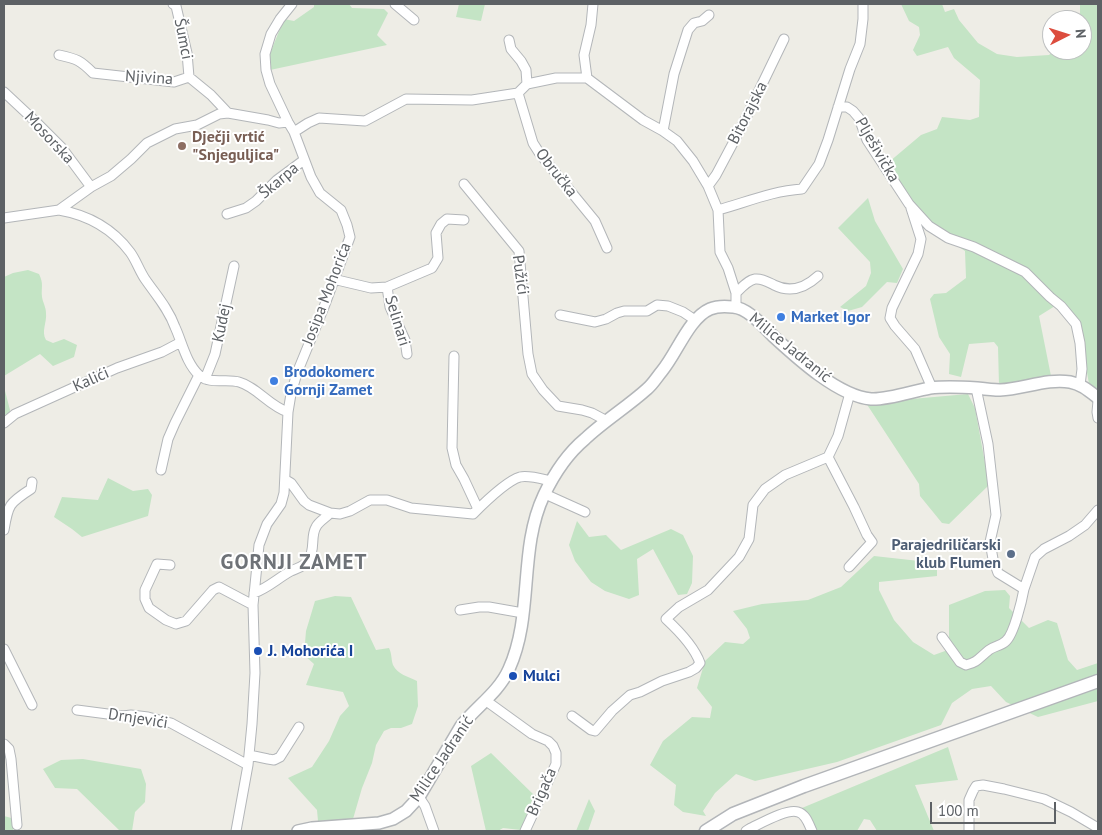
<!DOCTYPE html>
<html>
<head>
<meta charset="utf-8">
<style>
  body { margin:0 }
  #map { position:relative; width:1102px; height:835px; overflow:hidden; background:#eeede6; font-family:"PT Sans",sans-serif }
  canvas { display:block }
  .frame { position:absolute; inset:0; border:5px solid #5d6165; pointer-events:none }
  .north { position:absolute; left:1042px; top:10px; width:50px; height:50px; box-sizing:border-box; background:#fff; border:1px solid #bec0c1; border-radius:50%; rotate:85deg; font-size:14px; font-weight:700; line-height:20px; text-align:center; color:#5d6165 }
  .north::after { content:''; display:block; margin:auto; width:18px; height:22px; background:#dc4d3e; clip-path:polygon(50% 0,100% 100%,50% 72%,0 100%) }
  .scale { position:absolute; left:930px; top:802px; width:126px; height:22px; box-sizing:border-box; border:2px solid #5d6165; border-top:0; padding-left:6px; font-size:15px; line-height:18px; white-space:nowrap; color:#5d6165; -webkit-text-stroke:4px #fff; paint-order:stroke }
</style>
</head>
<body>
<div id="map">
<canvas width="1102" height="835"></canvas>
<div class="frame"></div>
<div class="north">N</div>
<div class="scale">100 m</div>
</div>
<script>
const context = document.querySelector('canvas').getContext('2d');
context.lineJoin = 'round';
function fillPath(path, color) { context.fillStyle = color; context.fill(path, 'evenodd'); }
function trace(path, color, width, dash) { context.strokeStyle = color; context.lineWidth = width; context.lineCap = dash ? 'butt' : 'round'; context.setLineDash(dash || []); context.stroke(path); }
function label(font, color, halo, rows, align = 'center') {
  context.font = font + ' "PT Sans",sans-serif'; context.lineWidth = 4; context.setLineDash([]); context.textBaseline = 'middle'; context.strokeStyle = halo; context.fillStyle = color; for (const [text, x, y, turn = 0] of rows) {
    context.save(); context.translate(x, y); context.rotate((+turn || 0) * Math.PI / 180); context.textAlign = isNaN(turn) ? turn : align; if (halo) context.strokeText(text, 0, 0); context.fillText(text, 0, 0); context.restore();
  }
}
fillPath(new Path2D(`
  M314,4H349L352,8L384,9L388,13L377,35L387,45L270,70L269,56L284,19L294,21L314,7Z
  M459,4H485L481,21L456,17Z
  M901,4H942L945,12L954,9L959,20L978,43L997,54L1017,57L1049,55L1054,50H1082V20H1080V4H1098V390L1089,384L1081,338L1055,306L1039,316L1051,376L999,385L998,347L994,342L969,344L961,377L949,374L950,354L939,337L930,299L934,294L946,293L966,278L965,251L930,228L898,184L889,162L921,135L937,129L942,117L970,120L979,117L980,80L954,58L948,47L917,56L913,50L920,35L919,27L909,21Z
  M868,198L875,221L903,269L897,283L887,282L862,307L848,311L840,307L866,286L871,273L870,262L838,228Z
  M28,270L39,274C44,284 41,287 42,297C43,303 46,307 46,313C47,323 41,331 46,340L53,343L64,339L77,345L74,357L53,366L40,354L4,376V277L13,273Z
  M4,387L10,410L9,419L4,413Z
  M968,394L975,408L989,485L949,524L942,523L920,496L919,484L866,403Z
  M108,478L133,491L148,489L152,495L148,516L82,537L72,529L54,517L62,497L98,500Z
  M577,521L589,537L606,535L621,550L671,529L683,535L693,556L692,583L687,594L678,595L653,549L637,559L639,595L629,599L605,591L591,582L575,561L569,545Z
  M874,556L928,562L937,569V576L879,582V590L894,620L913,642L934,655L945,651L949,642V605L985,591L1005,590L1010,596L1009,608L1029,628L1048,620L1057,623L1068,660L1077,670L1098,663V701L1038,717L1006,702L991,686L972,689L952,703L941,725L837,762L755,781L736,774L715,793L703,811L706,816L683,812L674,805L676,785L650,765L663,741L692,717L710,718L712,707L697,688L705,661L725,642L743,644L750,638L747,629L733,611L762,604L808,600L841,587Z
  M335,596L351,597L376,650L389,648C392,654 391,659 393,665C397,674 409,677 417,681L418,706L412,724L401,728H391L384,731L376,745L372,763L362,788L353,819L318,821L317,810L288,778L312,767L329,741L340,716L349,706L343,692L306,685L314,664L304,655L306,631L315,601Z
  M948,747L958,780L915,785L934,831H877L870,820L864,819L857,831H815L802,808Z
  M491,753L534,795L521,830L503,828L498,831H486L471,766Z
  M83,759L141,769L146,784L145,802L135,812L132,831H120L77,789L55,788L43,769L61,760Z
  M589,799L595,811L588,831H576Z
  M4,816L15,819L13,831H4Z`), '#c4e4c5');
const minor = new Path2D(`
  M173,4L176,6L187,53L189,77
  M395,4L414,20
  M509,40L511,49L521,61L526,70L527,84
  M59,55C77,59 80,60 93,73L174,82L189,77L211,95L228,113
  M587,78L584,55L591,25L593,4
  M4,92L35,121L62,148L91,187
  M518,93L533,143L540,154L595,221L607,248
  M838,107H847L853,111L859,118L867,140L909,204L929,226L948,238L974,247L1025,272L1050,297L1061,306L1076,324L1080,343L1082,369L1080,385
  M663,131L674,74L688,30L694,23L702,21L709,15
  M294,132L308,123L319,118L365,121L406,99L472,100L518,93L527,84L556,78H587L643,120L663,131L677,141L693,161L708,186L718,210L720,252L728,268L736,293V307
  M464,184L519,251L528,354L532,374L543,390L558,406L582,410L592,413L607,421
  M708,186L716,175L740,130L784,39
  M911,208L921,239L918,254L892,308L890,318L895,326L915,349L932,388
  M59,210C88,215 112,228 130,252C136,260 139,270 145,279C156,295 168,308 175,327C182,342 186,363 199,375C210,385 226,378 239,382C257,387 269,406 288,412
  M718,210C747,202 772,191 802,189L819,164L828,140L850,69L860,44L863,19V4
  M227,214L246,208L256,201L277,180L304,160
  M4,218L59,210L91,187L111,176L131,159L147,143L175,129L197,125L219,114L228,113L268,120L279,123L288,122
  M333,279L371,288L387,287L432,268L438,258L436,233L441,224L447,219L464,220
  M387,287L390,307L405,340L407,354
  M736,293C741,288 748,280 755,279C762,278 768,282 774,285C790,293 805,288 818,276
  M560,315L595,322L606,319L617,313L624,311H647L657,305L668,306L683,312L695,320
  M454,356L452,448L456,465L464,479L478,509
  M205,379L215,354L234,266
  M1098,401L1097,412L1098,418
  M4,423L15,414L117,368L162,352L181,342
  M828,457L854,507L867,535L872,542L849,567
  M161,470L168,439L175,423L199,375
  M286,480L291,483L304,501L309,505L330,513L340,514L350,511L370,500H387L411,508L473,514C483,504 506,481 520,477C529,475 542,479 551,481
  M545,494L585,512
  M4,530C8,505 9,503 31,489L32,482
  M170,565L157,564L145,590V599L149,608L166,620L176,624L186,621L213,590L219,587L253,605
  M1024,589L1035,557L1044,549L1069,536L1085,525L1098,510
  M254,593C268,588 278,578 291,571C297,568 304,567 308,561C316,549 310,537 316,527C319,521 326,518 330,513
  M460,610L479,607H489L523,613
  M942,637L960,662L966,665C978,662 979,658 989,650C994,646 1001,646 1006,641C1014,634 1022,600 1024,589L998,573L993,559L990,542L996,515L988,444L976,388
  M4,649L32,705
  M485,700L532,734L548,741L553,746L556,753V764L525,831
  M77,710L123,716L131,715L148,717L171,723L248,765
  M572,716L591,730L595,731L612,711L630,695L640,692L662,681L689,672L696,668L700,663C694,646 679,631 666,619L679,607L708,590L739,557L749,539L753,505L765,489L785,475L828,457L838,436L850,393
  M4,744L9,749L11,759L17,825
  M249,755L268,759L274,760L280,757L299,727
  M419,797L425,806L434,831
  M236,831L248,765L252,724L255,673L253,605L259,545L267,524L281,504L284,493L288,412L291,394L297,373L324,307L350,237L347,225L341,210L320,193L311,177L294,132L288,122L270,84L266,70L265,54L271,34L280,19L292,4
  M746,831L749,829C760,824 787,808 798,812C806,814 809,825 812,831
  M969,831V800L973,791L976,786L983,785L1004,789L1044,799L1071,812L1098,828`);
const tertiary = new Path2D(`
  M298,831L312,828L379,823L393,819L406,811L419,797L461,726C476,707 499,692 509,669C534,614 518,550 544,495C554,474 567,454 585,439C604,421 627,407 647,389C653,384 657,377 662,371C677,353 689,318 710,309C717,306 725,306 733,307C748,308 763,326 773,336C797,358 838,396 871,399C888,400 913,391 930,388C946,386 962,387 977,388C985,389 993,390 1000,390C1023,389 1048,378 1070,382C1081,384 1089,391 1098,398`);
const secondary = new Path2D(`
  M706,831L733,814L804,786L1098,681`);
trace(minor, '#b3b6b9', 11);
trace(tertiary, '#b3b6b9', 14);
trace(secondary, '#b2b5b9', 15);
trace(minor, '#fff', 9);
trace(tertiary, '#fff', 11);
trace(secondary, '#fff', 12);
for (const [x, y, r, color] of [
  [182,146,5,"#8d6e63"],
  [781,317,5,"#3f7fe0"],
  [274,381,5,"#3f7fe0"],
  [1011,554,5,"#5c6f8a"],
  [258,651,5,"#1a4fb4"],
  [513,676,5,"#1a4fb4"]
]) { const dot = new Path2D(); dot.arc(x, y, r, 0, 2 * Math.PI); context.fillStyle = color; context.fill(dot); trace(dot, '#fff', 2); }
label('16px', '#5d6165', '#fff', [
  ["Šumci",183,39,79],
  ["Njivina",149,78,4],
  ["Bitorajska",748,113,-63],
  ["Mosorska",49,138,47],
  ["Plješivička",877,150,60],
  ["Obručka",556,173,52],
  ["Škarpa",279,181,-40],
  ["Pužići",520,275,82],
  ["Josipa Mohorića",327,294,-69],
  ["Selinari",397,321,73],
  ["Kudej",222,323,-78],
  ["Milice Jadranić",790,348,39],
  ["Kalići",91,380,-24],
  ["Drnjevići",138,719,9],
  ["Milice Jadranić",442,759,-56],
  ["Brigača",542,792,-66]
]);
label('bold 16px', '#785e54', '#fff', [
  ["Dječji vrtić",192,137],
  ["\"Snjeguljica\"",192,155]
], 'left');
label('bold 16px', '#366cbe', '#fff', [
  ["Market Igor",791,317],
  ["Brodokomerc",284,372],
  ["Gornji Zamet",284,390]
], 'left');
label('bold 16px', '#4e5e75', '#fff', [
  ["Parajedriličarski",1001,545],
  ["klub Flumen",1001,563]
], 'right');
label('bold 16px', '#164399', '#fff', [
  ["J. Mohorića I",268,651],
  ["Mulci",523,676]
], 'left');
context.letterSpacing = '1px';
label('bold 21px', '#6e7277', '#fff', [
  ["GORNJI ZAMET",294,563]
]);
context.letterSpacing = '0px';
</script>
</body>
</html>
